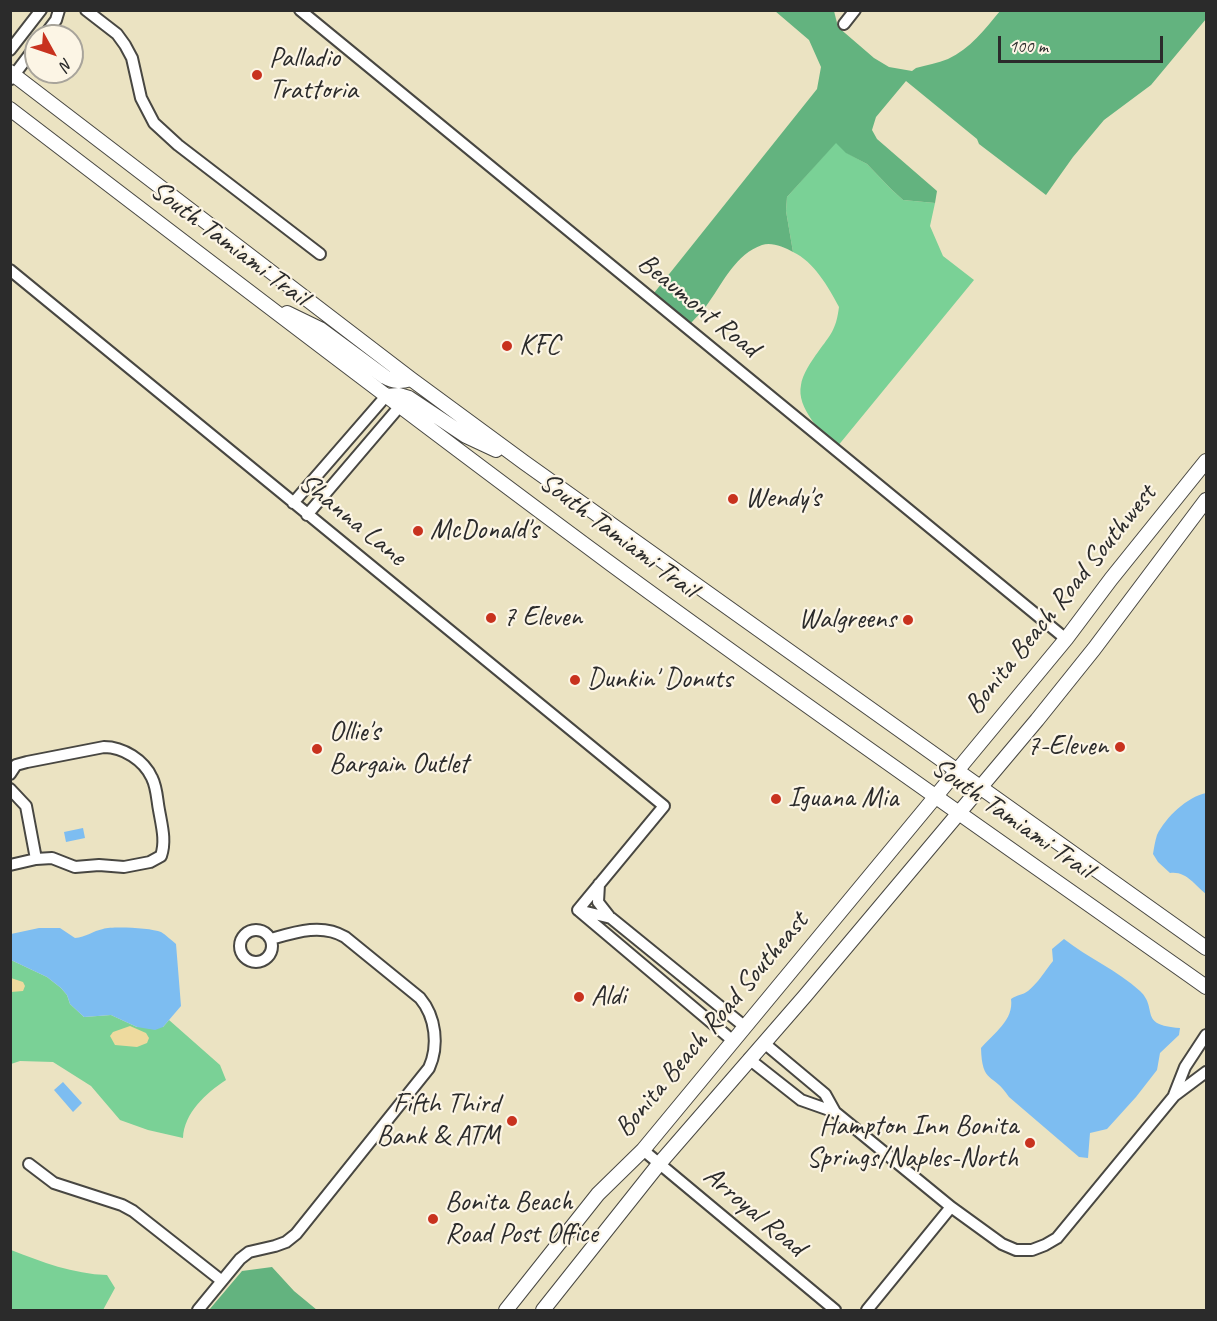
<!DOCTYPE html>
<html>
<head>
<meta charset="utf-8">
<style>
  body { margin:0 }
  #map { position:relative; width:1217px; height:1321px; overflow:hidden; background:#ebe3c2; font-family:Caveat,sans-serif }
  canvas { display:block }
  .frame { position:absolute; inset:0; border:12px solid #2b2b2b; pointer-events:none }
  .north { position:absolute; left:24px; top:24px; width:60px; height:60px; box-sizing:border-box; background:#fcf5e5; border:2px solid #a8a49b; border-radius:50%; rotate:130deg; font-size:16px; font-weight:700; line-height:24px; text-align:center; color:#2b2b2b }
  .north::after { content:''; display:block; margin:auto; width:21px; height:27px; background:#c8321e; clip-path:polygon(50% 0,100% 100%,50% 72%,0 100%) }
  .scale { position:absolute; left:998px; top:36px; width:165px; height:27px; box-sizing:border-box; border:3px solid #2b2b2b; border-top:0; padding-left:8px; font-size:18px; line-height:21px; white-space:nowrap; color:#2b2b2b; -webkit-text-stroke:4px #fcf5e5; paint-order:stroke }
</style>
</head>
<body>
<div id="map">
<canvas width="1217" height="1321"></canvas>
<div class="frame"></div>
<div class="north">N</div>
<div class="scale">100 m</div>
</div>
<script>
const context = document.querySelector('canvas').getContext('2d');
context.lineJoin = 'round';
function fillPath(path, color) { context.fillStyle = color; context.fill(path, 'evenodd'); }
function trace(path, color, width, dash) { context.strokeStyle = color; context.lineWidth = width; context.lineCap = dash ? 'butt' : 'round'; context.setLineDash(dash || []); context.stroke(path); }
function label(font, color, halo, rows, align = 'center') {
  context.font = font + ' Caveat,sans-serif'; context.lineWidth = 4.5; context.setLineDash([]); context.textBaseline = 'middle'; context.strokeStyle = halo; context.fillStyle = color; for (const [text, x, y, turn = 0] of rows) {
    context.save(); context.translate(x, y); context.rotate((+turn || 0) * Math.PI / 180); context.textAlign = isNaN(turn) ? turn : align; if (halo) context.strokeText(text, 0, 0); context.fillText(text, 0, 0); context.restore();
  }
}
fillPath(new Path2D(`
  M836,142L847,153L867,164L891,189L903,200L935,203L930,226L943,256L974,280L837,447C822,433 796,408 801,385C802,375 812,360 818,352C831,334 836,330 839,307C828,286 814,262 793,252L786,211L787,197Z
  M11,960L47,977L61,988L67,995L70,1004L84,1017L111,1015L137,1027H163L169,1020L220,1065L226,1080C206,1093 184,1113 183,1138L148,1130L120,1120L91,1086L53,1062L20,1061L11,1064Z
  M11,1250C42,1262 73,1274 107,1275L115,1288L103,1310H11Z`), '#7ad196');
fillPath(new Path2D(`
  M775,11H834L838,27L874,58L889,67L912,71L916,68C926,65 938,63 948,59C970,49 985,29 1000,11L1206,10V19L1151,85L1104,120L1073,157L1046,195L979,144L977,139L906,81L876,117L872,130L877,139L937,191L935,203L903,200L891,189L867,164L846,153L836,143L787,197L786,211L793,252C784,247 772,242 762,245C736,254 724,281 709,302C704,310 697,316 691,323L654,293L817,89L821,67L809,40Z
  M272,1267L294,1291L317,1310H209L242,1271Z`), '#63b37f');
fillPath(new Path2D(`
  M11,978L23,982L25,986L23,991L11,992Z
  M130,1026L146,1033L149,1038L147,1043L137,1047L115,1045L110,1036L113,1032Z`), '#eeda9e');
fillPath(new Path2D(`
  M1206,793V894C1194,885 1187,871 1170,873L1158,862L1153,854C1154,848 1155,841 1157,835C1166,817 1187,797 1206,793Z
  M83,828L85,838L66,842L64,832Z
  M39,928H60L75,938C86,937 93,931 103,929C113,926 151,928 161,932C166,935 171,940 176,944L181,1006L163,1027L155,1030L137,1027L111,1015L84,1017L70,1004L67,995L61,988L47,977L11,960V934Z
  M1064,939C1088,958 1117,970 1140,991C1159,1009 1137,1025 1180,1028L1179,1035L1160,1053L1157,1070L1136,1097L1107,1129L1090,1133L1088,1158L1079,1157L1009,1097C993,1072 982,1085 981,1048C994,1033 1014,1020 1011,999C1016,995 1023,995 1028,991C1038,983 1045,971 1053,961L1052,949Z
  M63,1082L82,1103L73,1112L54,1090Z`), '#7dbdf1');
const minor = new Path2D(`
  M86,10L117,34L125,45L132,58L141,98L154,123L178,145L320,254
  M300,10L1066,639
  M844,24L855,10
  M44,36L56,20L59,10
  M10,50L41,10
  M11,79L36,46
  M10,270L664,806L578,910
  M293,503L386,396
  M307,515L400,406
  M10,774L16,765L27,762L104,747C123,747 144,760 152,778C157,788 157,800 159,810C162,827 166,841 161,856L150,862L124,867L99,865L75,867L52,858L36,859L26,806L10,789
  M10,865L36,859
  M599,884L598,902L609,916
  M578,910L611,918L744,1026
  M578,910L732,1040
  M240 946a16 16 0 1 1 32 0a16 16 0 1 1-32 0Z
  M764,1043L825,1094L835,1112L951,1207L1002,1244L1016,1250H1032L1045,1245L1057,1238L1174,1096L1206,1072
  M749,1059L801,1100L835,1112
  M1174,1095L1185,1067L1206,1035
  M643,1150L835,1310
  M29,1164L54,1183L122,1205L133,1211L222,1281
  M198,1310L240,1259L249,1252L275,1246L286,1242L296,1234L429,1068C439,1046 436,1017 420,998L345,937C322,923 295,932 271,939
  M867,1310L951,1207`);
const major = new Path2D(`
  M10,72L411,379L525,463L1206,948
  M10,109C210,262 409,415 611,564C807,708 1008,847 1206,987
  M287,313L320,329L385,377C394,382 401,382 411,379
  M386,396L399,395L409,398L466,436L496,450
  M506,1310L598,1194L643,1150L1066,639L1111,579L1206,461
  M543,1310L659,1164L805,996L1037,720L1094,649L1206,500`);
trace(minor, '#484742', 14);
trace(major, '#484742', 16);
trace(minor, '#fff', 10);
trace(major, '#fff', 14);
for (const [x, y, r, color] of [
  [257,75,6,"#c8321e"],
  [507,346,6,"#c8321e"],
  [733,499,6,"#c8321e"],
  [418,531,6,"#c8321e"],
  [491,618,6,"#c8321e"],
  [908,620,6,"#c8321e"],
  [575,680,6,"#c8321e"],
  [1120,747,6,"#c8321e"],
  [317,749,6,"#c8321e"],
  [776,799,6,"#c8321e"],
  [579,997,6,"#c8321e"],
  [512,1121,6,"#c8321e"],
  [1030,1143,6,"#c8321e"],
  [433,1219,6,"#c8321e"]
]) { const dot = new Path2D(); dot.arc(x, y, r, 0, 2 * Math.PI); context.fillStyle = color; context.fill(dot); trace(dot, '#fcf5e5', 2); }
label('28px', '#2b2b2b', '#fcf5e5', [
  ["Palladio",269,59],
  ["Trattoria",269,91],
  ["KFC",519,346],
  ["Wendy's",745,499],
  ["McDonald's",430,531],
  ["7 Eleven",503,618],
  ["Walgreens",896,620,"right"],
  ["Dunkin' Donuts",587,680],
  ["Ollie's",329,733],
  ["Bargain Outlet",329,765],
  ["7-Eleven",1108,747,"right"],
  ["Iguana Mia",788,799],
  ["Aldi",591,997],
  ["Fifth Third",500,1105,"right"],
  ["Bank & ATM",500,1137,"right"],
  ["Hampton Inn Bonita",1018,1127,"right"],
  ["Springs/Naples-North",1018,1159,"right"],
  ["Bonita Beach",445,1203],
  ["Road Post Office",445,1235]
], 'left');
label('28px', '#2b2b2b', '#fcf5e5', [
  ["South Tamiami Trail",229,244,37],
  ["Beaumont Road",698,306,39],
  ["Shanna Lane",352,520,39],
  ["South Tamiami Trail",618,536,37],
  ["Bonita Beach Road Southwest",1061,600,-51],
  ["South Tamiami Trail",1012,819,35],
  ["Bonita Beach Road Southeast",712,1025,-50],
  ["Arroyal Road",754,1212,40]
]);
</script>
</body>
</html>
